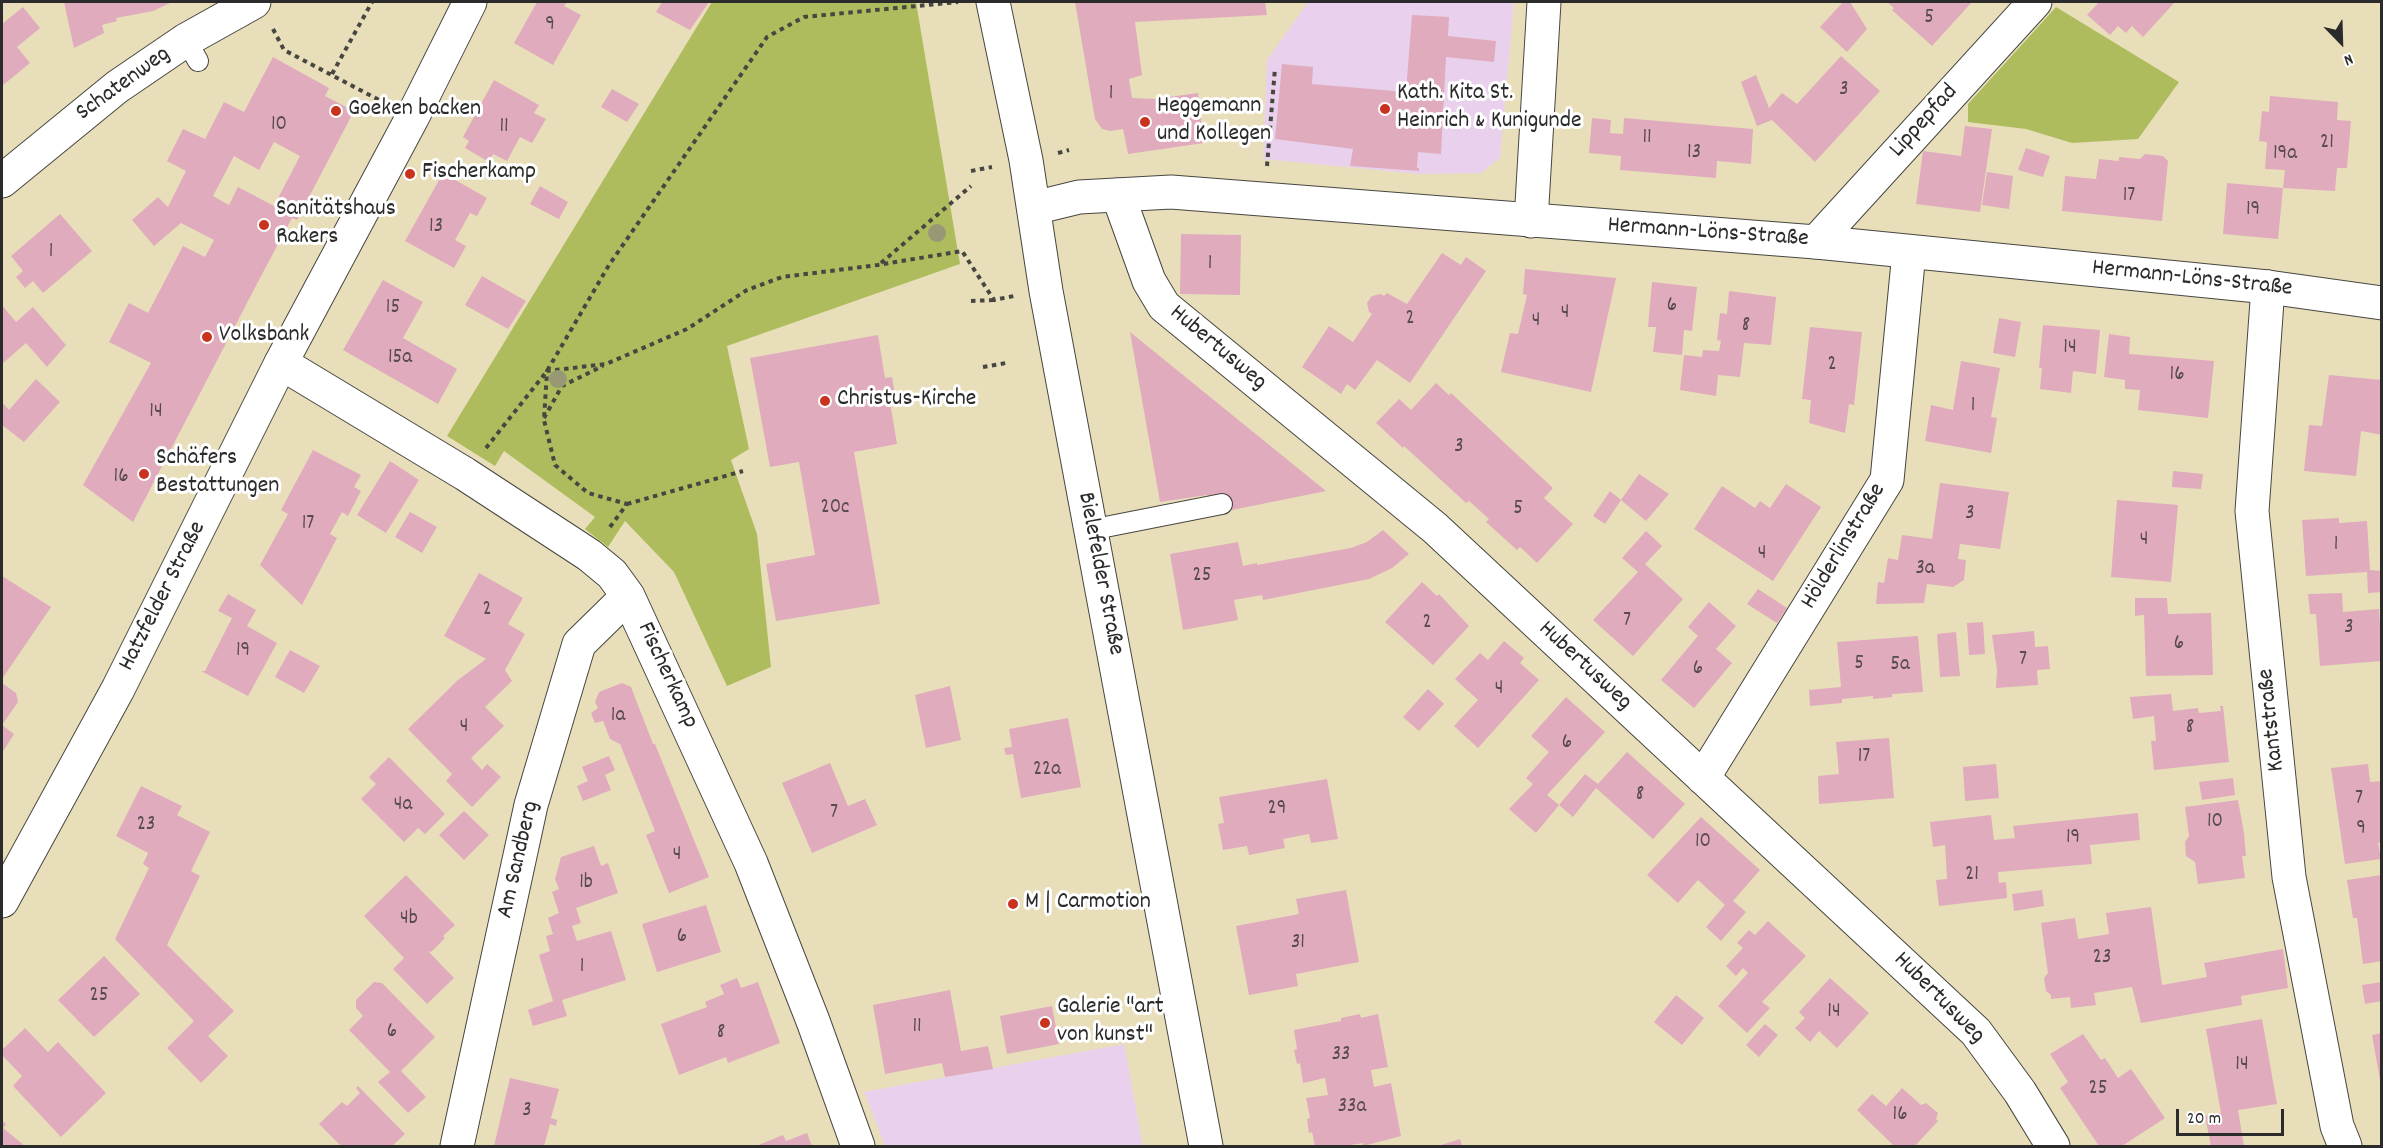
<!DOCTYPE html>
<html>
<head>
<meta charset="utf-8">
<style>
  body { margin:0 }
  #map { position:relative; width:2383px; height:1148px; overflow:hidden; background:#e8dfba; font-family:Dekko,sans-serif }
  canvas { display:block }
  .frame { position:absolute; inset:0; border:3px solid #2b2b2b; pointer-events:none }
  .north { position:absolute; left:2311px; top:12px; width:60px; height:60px; -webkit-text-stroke:4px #fff; paint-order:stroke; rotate:157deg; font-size:16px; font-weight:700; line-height:24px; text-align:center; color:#2b2b2b }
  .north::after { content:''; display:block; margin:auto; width:21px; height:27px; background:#2b2b2b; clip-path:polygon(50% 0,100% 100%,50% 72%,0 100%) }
  .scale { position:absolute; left:2176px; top:1109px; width:108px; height:27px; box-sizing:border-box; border:3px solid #2b2b2b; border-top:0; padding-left:8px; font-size:18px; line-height:21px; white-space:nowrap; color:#2b2b2b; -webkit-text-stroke:4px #fff; paint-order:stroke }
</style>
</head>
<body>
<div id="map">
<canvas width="2383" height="1148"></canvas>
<div class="frame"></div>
<div class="north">N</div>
<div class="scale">20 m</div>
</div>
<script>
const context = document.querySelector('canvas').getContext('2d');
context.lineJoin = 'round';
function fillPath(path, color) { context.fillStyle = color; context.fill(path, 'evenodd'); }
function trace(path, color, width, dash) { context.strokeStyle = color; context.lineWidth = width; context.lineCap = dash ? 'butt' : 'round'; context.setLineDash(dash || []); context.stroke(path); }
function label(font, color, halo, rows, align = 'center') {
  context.font = font + ' Dekko,sans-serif'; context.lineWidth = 6; context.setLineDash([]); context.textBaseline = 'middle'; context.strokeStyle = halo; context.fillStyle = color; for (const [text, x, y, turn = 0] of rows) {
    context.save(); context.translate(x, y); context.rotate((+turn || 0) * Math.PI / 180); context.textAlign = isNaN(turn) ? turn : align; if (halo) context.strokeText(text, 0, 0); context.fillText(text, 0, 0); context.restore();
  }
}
fillPath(new Path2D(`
  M1308,2H1514L1500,158L1481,173L1419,174L1263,159L1267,60Z
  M1124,1044L1143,1146H885L864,1092Z`), '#e9d1ed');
fillPath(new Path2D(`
  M712,2H916L960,264L727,346L749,449L731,460L757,534L771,667L727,686L674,572L625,521L608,547L585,529L595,517L504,451L495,466L447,436Z
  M2056,7L2179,82L2138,139L2072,143L2026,129L1968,122V104Z`), '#afbc5e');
fillPath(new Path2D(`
  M64,2H172L153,11L116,18L117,21L102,25L104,33L74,48Z
  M537,2H567L564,6L581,15L553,65L514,43Z
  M662,2H709L690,30L656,12Z
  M1075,2H1265L1267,15L1135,22L1142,75L1129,79L1132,98L1154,99L1198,93L1204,143L1128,154L1123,129L1110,131L1102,129L1095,119Z
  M1843,2H1850L1867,29L1847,52L1820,27Z
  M1887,2H1972L1932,46L1892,10L1894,8Z
  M2099,2L2107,3L2175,2L2143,37L2132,26L2126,33L2118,26L2110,35L2087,15Z
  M23,7L40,28L17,47L30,63L2,86V24Z
  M1412,15L1449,17L1448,36L1496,41L1494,62L1446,57L1441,154L1418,152L1417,168H1419V171L1350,166L1353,149L1275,139L1282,64L1313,67L1312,84L1406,92Z
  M1841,56L1880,91L1815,162L1772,120L1757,126L1741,82L1756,75L1769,108L1782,93L1797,104Z
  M273,57L329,88L325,96L354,111L297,220L292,218L260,278L133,522L83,485L151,363L109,342L129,303L148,313L183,246L205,257L214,240L181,223L154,246L132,220L158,197L168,207L186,171L167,161L183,129L205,139L224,102L244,112ZM274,142L300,156L274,206L238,187L229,205L213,196L234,156L259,170Z
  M494,80L539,105L534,113L546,119L532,143L520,137L507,161L493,154L489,162L465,148L469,141L463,137Z
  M612,89L639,104L627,122L601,107Z
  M2270,96L2338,102L2337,120L2351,121L2347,168H2337L2335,191L2283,188L2285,170L2265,169L2267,142L2259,141L2262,111L2269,112Z
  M1592,118L1611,120L1610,133L1623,134L1624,118L1753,129L1751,164L1717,161L1716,178L1620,170L1621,156L1589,153Z
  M1965,126L1992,129L1980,212L1916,204L1923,151L1961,156Z
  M2026,148L2050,156L2043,177L2018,170Z
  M2145,154L2163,156L2168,161L2162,221L2062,211L2065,176L2096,179L2099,159L2119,161V157L2140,159Z
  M1987,172L2013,176L2009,209L1982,205Z
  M443,173L487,198L477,216L470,213L455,240L466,246L454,268L405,241Z
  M2227,183L2283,188L2278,239L2223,234Z
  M540,186L568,202L559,219L530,204Z
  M60,214L92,251L43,293L33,281L25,288L16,277L23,271L11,256Z
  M1181,234L1241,235L1240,295L1180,294Z
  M1442,253L1461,265L1466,257L1486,271L1410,383L1377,360L1355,390L1347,384L1341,394L1302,367L1329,326L1353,342L1372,314L1369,312L1367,303L1372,296L1381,294L1384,296L1387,293L1407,304Z
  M1525,269L1616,278L1591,392L1501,372L1510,333L1518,334L1527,295L1523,294Z
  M482,276L526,301L508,329L465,305Z
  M383,280L423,302L403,338L457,369L438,404L343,350Z
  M1652,282L1697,287L1692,331L1684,330L1682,355L1653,352L1656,327H1648Z
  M1729,291L1776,297L1771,345L1744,343L1740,377L1718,375L1716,396L1680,390L1684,355L1702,357L1703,350L1719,351L1721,341L1717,340L1720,313L1727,314Z
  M2,305L16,322L33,307L66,345L47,367L26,343L2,364Z
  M1999,318L2021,322L2015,357L1993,353Z
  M2043,325L2100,330L2096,374L2073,371L2071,393L2040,389L2042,368H2039Z
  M1810,327L1862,332L1854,405L1849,404L1845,433L1809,423L1811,400L1802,399Z
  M1130,332L1326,491L1232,510L1207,495L1160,502Z
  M2109,334L2130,337L2129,354L2214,361L2208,418L2138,410L2140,390L2125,389V380L2104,377Z
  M878,335L885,378L892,377L896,401L890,402L897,444L854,452L880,604L776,621L766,564L815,555L799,462L770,467L750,358Z
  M1961,361L2000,368L1991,417L1997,418L1991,453L1925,441L1931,405L1953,410Z
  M2329,375L2382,380V435L2361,431L2356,476L2304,471L2309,425L2322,426Z
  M36,379L60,402L24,442L2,425V402L9,410Z
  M1436,383L1449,395L1451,393L1553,488L1544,498L1573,524L1537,563L1520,547L1517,550L1486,522L1489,519L1469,501L1466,503L1404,446L1403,448L1376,423L1399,399L1411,410Z
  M313,450L361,475L354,487L361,491L348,516L342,512L330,534L337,538L302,605L260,565L288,514L281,510Z
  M390,461L419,480L386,533L357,515Z
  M2173,471L2203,474L2201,489L2172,487Z
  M1639,474L1669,494L1646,521L1621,500Z
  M1940,483L2009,492L2000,549L1960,544L1958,559L1966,560L1964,580L1953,587L1927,584L1924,603L1876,604L1878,582L1884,583L1888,558L1898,560L1902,535L1932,539Z
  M1786,484L1821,507L1773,581L1694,529L1722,486L1755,508L1760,501L1770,508Z
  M1610,491L1621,500L1605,524L1593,516Z
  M2117,500L2178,505L2171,582L2111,577Z
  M410,512L437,527L422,553L395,537Z
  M2339,518V523L2367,521L2370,570L2382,571V592L2368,593L2367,572L2306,576L2302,520Z
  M1383,530L1409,554L1392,568L1369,579L1263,600L1262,595L1234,600L1238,620L1183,630L1170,554L1238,542L1243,566L1257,563V565L1351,548L1367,542Z
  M1646,531L1662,546L1645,564L1683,599L1633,656L1593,620L1638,572L1622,558Z
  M479,573L523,598L508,624L525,634L505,670L512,681L485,707L504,726L471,758L482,770L487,764L501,777L472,807L446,781L452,774L408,729L458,680L486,659L444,636Z
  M2,576L51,607L2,679Z
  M1422,582L1437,596L1439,594L1469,626L1433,665L1385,622Z
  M1758,589L1787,608L1777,623L1747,604Z
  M2342,593L2343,612L2379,609L2382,661L2320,666L2316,614H2310L2308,594Z
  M228,594L256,610L247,626L277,643L248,696L201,671H205L232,618L218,611Z
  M2135,598H2167L2168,614L2211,613L2213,675L2146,676L2144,615L2135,616Z
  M1709,602L1736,626L1716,649L1732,663L1694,708L1661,680L1698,636L1688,627Z
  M1983,622L1985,654L1969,655L1967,623Z
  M2034,631L2035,647L2048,646L2050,669L2037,670L2038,685L1996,688L1997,670L1992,635Z
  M1956,632L1960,676L1940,677L1937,634Z
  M1918,636L1923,692L1892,694V697L1873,699V696L1842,699V703L1810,706L1809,690L1841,687L1837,642Z
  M1504,641L1524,658L1520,663L1539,680L1478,748L1454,726L1478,700L1455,679L1480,653L1488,660Z
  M290,650L320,666L304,693L275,677Z
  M2,683L16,693L18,702L2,725L14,734L2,753Z
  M622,683L631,687L653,744H655L709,877L669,893L646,835L655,831L620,744L610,739L603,721L595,723L591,713L598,708L595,702L599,692Z
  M950,686L961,740L926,748L915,695Z
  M1428,689L1444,704L1419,731L1403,717Z
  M2171,694L2173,711L2198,708L2199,713L2221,711L2220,706H2223L2229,762L2154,770L2151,741H2156L2154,716L2133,719L2130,697Z
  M1566,697L1605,732L1547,795L1559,805L1536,833L1509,809L1533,784L1526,778L1549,752L1531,736Z
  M1068,718L1081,787L1021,798L1013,754L1006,755L1004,748L1012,747L1009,729Z
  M1889,738L1894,798L1819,804L1818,776L1839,774L1836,742Z
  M1627,752L1685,804L1653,839L1596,788L1573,817L1559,805L1585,774L1598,784Z
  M609,756L615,770L605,775L611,790L583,801L577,786L588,781L582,767Z
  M389,757L445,814L425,834L418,828L404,842L361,799L376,784L369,777Z
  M830,763L848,806L865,799L877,825L812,853L782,783Z
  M1996,764L1999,798L1965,801L1963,767Z
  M2368,764L2370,782L2382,781V843H2378L2381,859L2345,864L2331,768Z
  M2233,778L2235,795L2202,800L2199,782Z
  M1327,779L1338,839L1311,843L1309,834L1283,839L1285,848L1249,855L1247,846L1223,850L1218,824L1224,823L1219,797Z
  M141,786L182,806L177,815L210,832L191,871L200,876L167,945L234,1011L208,1036L228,1056L201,1083L167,1048L194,1021L115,939L149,868L143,864L148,853L116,836Z
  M2238,800L2244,833L2246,856H2242L2245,878L2198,884L2195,862L2186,856L2185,842L2189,836L2185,807Z
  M464,811L489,835L464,860L439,835Z
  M2138,813L2140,840L2090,845L2092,864L1998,872L1999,883L2006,882L2007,898L1939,906L1936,880L1947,879L1945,845L1933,847L1930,822L1991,815L1994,840L2015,838L2013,826Z
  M1701,817L1760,870L1733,901L1746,912L1721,941L1706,927L1725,905L1698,880L1678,903L1647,875Z
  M594,846L601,866L608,863L618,893L576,908L581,923L572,926L577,941L611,931L626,980L562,1000L567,1016L533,1026L528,1010L553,1001L539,955L550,951L546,936L553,934L548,918L559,913L552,892L559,889L555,879L561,857Z
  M406,875L455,925L443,936L445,938L431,952L428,951L454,978L427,1004L393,969L404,958L364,916Z
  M2382,875V961L2363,964L2357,918H2353L2347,880Z
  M1346,890L1359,962L1296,974L1298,986L1249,995L1236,926L1299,914L1296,899Z
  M2042,890L2044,906L2014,911L2012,894Z
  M706,905L721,952L657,972L642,924Z
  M2151,907L2162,985L2207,977L2204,963L2283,949L2288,988L2241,996L2242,1005L2141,1023L2132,987L2094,993L2096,1005L2071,1008L2070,997L2051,999V995L2046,991L2044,978L2048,973L2041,923L2075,918L2078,939L2109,934L2106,913Z
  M1768,921L1806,956L1762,1002L1770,1008L1747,1033L1718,1006L1748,973L1743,968L1736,976L1726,966L1743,948L1737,943L1749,930L1755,935Z
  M104,956L140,994L94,1037L58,1000Z
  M737,978L741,988L758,982L780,1043L728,1063L726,1057L679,1075L661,1024L707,1007L705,1002L724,994L720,985Z
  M1830,978L1869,1013L1837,1048L1819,1031L1810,1042L1795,1028L1805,1018L1799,1012Z
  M374,982L382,983L435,1037L401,1071L426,1097L408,1113L378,1082L390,1072L349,1030L363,1016L356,1008V1000Z
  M2382,982V1001L2365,1004L2362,985Z
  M950,990L961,1051L988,1046L993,1069L945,1077L942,1063L885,1074L873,1005Z
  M1676,995L1704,1018L1682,1045L1654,1022Z
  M1052,1006L1059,1044L1007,1054L1000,1016Z
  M1360,1014L1361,1018L1378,1014L1388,1067L1371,1070L1374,1087L1391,1083L1401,1136L1363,1146V1143L1344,1146H1315L1312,1132L1309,1133L1307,1119L1310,1118L1306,1098L1328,1095L1325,1078L1303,1083L1300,1063L1297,1064L1294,1050L1297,1049L1294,1030L1341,1021V1018Z
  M2262,1019L2277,1104L2238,1110L2244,1146H2211L2205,1116L2221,1113L2206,1029Z
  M1765,1024L1778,1035L1759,1057L1746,1045Z
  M25,1028L48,1052L58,1042L106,1093L61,1137L13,1086L22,1076L2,1055V1050Z
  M2382,1033V1080H2380L2372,1035Z
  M2083,1034L2101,1060L2105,1058L2118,1078L2131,1069L2165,1118L2122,1146H2099L2060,1088L2068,1082L2050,1054Z
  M510,1078L559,1089L551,1118L557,1120L556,1126L550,1124L544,1146H494Z
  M358,1086L405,1134L392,1146H341L319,1124L342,1102L347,1106L360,1093L356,1088Z
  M1902,1088L1921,1105L1926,1103L1938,1113L1936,1119L1938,1121L1915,1146H1894L1857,1110L1872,1094L1886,1106Z
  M2,1121L6,1124L3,1128L25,1146H2Z
  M807,1133L812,1146H756L783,1135L786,1141Z
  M1460,1139L1462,1146H1438Z`), '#e0abbc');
const service = new Path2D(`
  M186,40L198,61
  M1090,530L1222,504`);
const minor = new Path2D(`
  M2,181L117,87L186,40L254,2
  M1118,195L1149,281L1164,306L1435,528L1976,1032L2020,1092L2053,1146
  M1531,221L1544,2
  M1816,242L2035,2
  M2268,287L2252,511L2289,877L2337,1126L2345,1146
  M281,363L465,474L589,555L612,574L628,596L751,863L813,1021L858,1146
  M1703,778L1887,480L1909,252
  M457,1146L531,805L579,644L628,596`);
const tertiary = new Path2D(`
  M1034,208L1079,197L1171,192L1816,242L2268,287L2382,303
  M2,901L118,689L281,363L412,118L470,2`);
const secondary = new Path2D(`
  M993,2L1026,160L1046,291L1206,1146`);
trace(service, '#474640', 22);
trace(minor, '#474640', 35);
trace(tertiary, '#474640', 35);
trace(secondary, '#474640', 35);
trace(new Path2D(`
  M273,29L284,50L381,101
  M332,74L372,2
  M1058,153L1069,150
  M1267,166L1275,68
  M971,171L992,167
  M881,263L971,186
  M971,301L993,300
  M983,367L1006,363
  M544,418L562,386L603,366
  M486,448L547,371L609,265L767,37L804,17L958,2
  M627,504L743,471
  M610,527L627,504L588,493L555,465L544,420L547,371L606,364L687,329L747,290L782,277L878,265L962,251L994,300L1014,296`), '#474640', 4, [4.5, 4.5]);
trace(service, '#fff', 20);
trace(minor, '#fff', 33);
trace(tertiary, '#fff', 33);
trace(secondary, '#fff', 33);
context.fillStyle = '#999875';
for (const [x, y] of [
  [937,233],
  [558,379]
]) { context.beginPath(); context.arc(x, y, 9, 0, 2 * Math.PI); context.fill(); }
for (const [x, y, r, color] of [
  [1385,109,6,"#c8321e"],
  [336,111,6,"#c8321e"],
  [1145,122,6,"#c8321e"],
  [410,174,6,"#c8321e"],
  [264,225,6,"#c8321e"],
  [207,337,6,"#c8321e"],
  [825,401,6,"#c8321e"],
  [144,474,6,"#c8321e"],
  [1013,904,6,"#c8321e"],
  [1045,1023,6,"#c8321e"]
]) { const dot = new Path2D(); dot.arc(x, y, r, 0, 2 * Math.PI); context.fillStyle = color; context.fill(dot); trace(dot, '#fff', 2); }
label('21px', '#584b4f', null, [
  ["5",1929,19],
  ["9",550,26],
  ["3",1844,91],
  ["1",1111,95],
  ["10",279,126],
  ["11",504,128],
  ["11",1647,139],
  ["21",2327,144],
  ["13",1694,154],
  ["19a",2285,155],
  ["17",2129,197],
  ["19",2253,211],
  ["13",436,228],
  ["1",51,253],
  ["1",1210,265],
  ["6",1672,307],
  ["15",393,309],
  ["4",1565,314],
  ["2",1410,320],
  ["4",1536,322],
  ["8",1746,327],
  ["14",2070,349],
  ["15a",400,359],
  ["2",1832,366],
  ["16",2177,376],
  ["1",1973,407],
  ["14",156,413],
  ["3",1459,448],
  ["16",121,478],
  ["20c",835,509],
  ["5",1518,510],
  ["3",1970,515],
  ["17",308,525],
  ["4",2144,541],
  ["1",2336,546],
  ["4",1762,555],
  ["3a",1925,570],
  ["25",1202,577],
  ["2",487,611],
  ["7",1627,622],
  ["2",1427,624],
  ["3",2349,629],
  ["6",2179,645],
  ["19",243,652],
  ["7",2023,661],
  ["5",1859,665],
  ["5a",1900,666],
  ["6",1698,670],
  ["4",1499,690],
  ["1a",618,717],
  ["4",464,728],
  ["8",2190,729],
  ["6",1567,744],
  ["17",1864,758],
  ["22a",1047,771],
  ["8",1640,796],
  ["7",2359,800],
  ["4a",403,806],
  ["29",1277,810],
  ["7",834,814],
  ["10",2215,823],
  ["23",146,826],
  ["9",2361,830],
  ["19",2073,839],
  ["10",1703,843],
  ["4",677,856],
  ["21",1972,876],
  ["1b",586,884],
  ["4b",409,920],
  ["6",682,938],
  ["31",1298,944],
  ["23",2102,959],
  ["1",582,968],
  ["25",99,997],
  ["14",1834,1013],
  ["11",917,1028],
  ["6",392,1033],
  ["8",721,1034],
  ["33",1341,1056],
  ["14",2242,1066],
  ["25",2098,1090],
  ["33a",1352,1108],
  ["3",527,1112],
  ["16",1900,1116]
]);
label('24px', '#2b2b2b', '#fff', [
  ["Schatenweg",124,85,-36],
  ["Lippepfad",1925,122,-48],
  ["Hermann-Löns-Straße",1708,234,4],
  ["Hermann-Löns-Straße",2192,280,6],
  ["Hubertusweg",1217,349,40],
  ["Hölderlinstraße",1845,547,-59],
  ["Bielefelder Straße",1099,574,79],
  ["Hatzfelder Straße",164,597,-63],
  ["Hubertusweg",1584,667,43],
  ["Fischerkamp",666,676,65],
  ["Kantstraße",2273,720,-96],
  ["Am Sandberg",520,860,-77],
  ["Hubertusweg",1938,999,45]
]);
label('24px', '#2b2b2b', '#fff', [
  ["Kath. Kita St.",1397,95],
  ["Heinrich & Kunigunde",1397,123],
  ["Heggemann",1157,108],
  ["und Kollegen",1157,136],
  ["Goeken backen",348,111],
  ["Fischerkamp",422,174],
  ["Sanitätshaus",276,211],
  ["Rakers",276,239],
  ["Volksbank",219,337],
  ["Christus-Kirche",837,401],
  ["Schäfers",156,460],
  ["Bestattungen",156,488],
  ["M | Carmotion",1025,904],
  ["Galerie \"art",1057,1009],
  ["von kunst\"",1057,1037]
], 'left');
</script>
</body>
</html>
